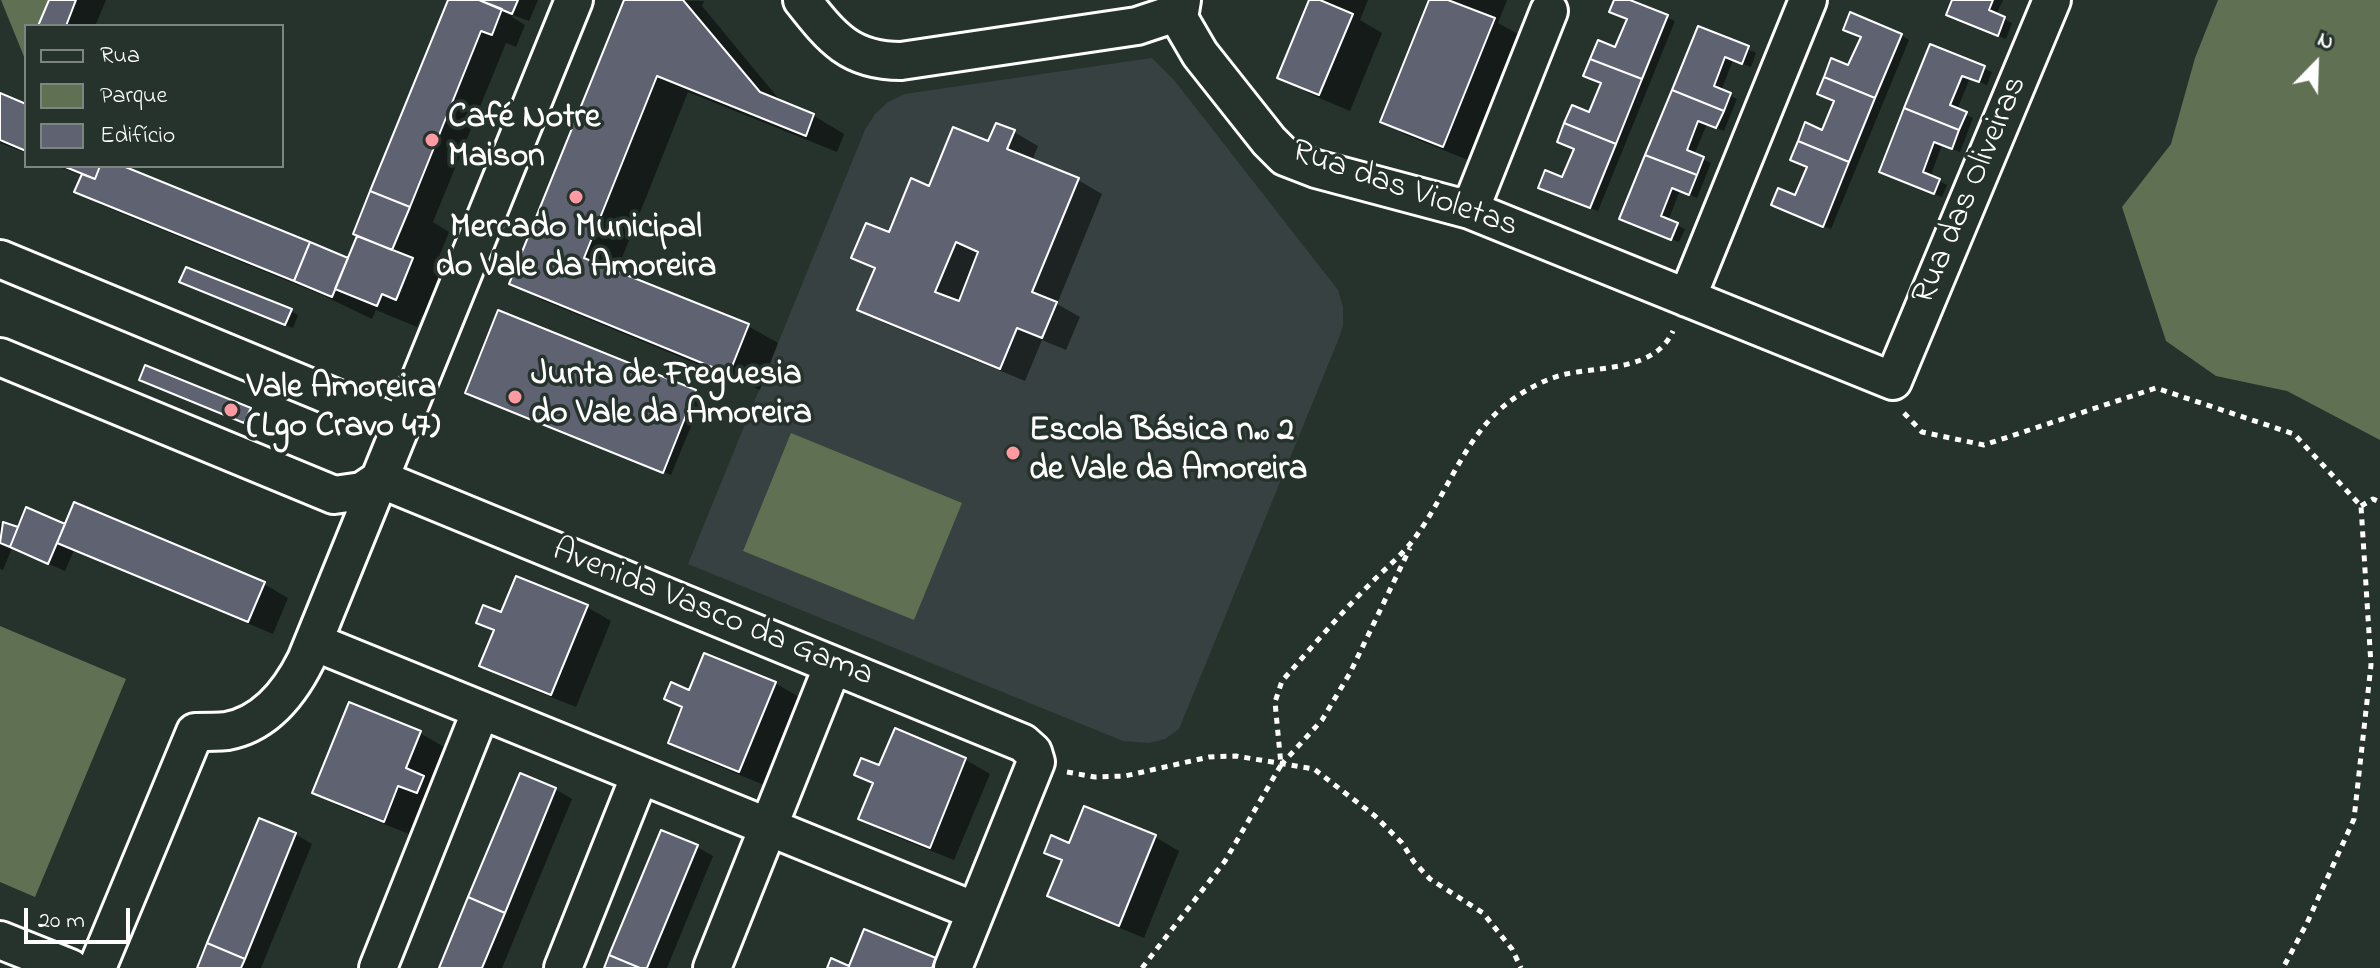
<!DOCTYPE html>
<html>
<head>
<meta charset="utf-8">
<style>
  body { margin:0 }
  #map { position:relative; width:2380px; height:968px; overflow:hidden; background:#26332d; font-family:"Indie Flower",sans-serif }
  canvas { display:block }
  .legend { position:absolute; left:24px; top:24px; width:260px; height:144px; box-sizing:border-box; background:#26332d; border:2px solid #7d8581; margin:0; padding:10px 14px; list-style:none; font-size:24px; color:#fff }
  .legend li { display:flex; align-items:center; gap:16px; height:40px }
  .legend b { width:40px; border:2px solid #7d8581 }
  .north { position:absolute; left:2276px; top:24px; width:80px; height:80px; -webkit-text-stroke:6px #26332d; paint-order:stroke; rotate:23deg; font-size:22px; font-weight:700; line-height:32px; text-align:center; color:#fff }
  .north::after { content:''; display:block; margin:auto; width:28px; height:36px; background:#fff; clip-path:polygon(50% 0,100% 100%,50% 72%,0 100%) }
  .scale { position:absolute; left:24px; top:908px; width:106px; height:36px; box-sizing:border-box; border:4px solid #fff; border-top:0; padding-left:10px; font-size:24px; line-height:28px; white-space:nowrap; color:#fff; -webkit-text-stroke:6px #26332d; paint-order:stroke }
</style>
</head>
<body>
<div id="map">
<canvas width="2380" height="968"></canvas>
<ul class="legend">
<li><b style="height:10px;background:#26332d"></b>Rua</li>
<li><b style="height:22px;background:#607052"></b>Parque</li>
<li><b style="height:22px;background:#5f6371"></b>Edifício</li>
</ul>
<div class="north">N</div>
<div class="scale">20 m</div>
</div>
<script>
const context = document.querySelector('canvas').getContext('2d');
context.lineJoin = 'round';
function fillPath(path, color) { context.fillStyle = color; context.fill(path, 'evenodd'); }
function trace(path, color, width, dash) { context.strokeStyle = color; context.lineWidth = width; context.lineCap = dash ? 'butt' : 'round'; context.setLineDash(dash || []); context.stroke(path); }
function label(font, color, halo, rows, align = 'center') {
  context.font = font + ' "Indie Flower",sans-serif'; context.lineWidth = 7; context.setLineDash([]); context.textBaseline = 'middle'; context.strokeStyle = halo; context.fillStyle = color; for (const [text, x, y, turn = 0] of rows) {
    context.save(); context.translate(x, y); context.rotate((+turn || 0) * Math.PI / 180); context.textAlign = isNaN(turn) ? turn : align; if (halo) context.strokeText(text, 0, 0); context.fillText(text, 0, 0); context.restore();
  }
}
fillPath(new Path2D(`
  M1152,58L1174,80L1338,290L1343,307V326L1337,343L1179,729L1165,739L1149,743L1123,741L688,564L865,130L875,114L888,102L905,94Z`), '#374141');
fillPath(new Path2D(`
  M1,0H49L38,26H26L25,59Z
  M2218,0H2380V440L2287,391L2216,376L2166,341L2122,207L2171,144L2195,58Z
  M791,433L962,503L914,620L743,551Z
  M0,626L126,679L35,897L0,882Z`), '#607052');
fillPath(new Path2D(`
  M51,0H106L95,26H40Z
  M450,0H538L529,21L513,15L512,17L525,25L516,47L506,43L433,222L449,232L433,272L453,283L437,321L422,315L417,327L376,310L372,319L320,294L101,205L77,191L83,176L57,166H117L349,261Z
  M626,0L704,1L702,6L783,104L814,116L844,134L837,152L688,92L616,273L748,326L778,343L760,390L542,300L512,283Z
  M1311,0H1368L1360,20L1382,33L1350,111L1310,94L1280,77Z
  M1431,0H1507L1498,23L1518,34L1468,160L1406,135L1382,121Z
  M1616,0H1625L1675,21L1598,211L1548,191L1564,180L1576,150L1559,142L1590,115L1629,19Z
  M1954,0H2003L1996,15L2012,23L2006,39L1956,19Z
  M1699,28L1756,53L1751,67L1733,60L1721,91L1737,99L1724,131L1707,124L1694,155L1711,163L1697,198L1680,190L1668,221L1685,229L1679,242L1630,223Z
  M1901,35L1909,40L1831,229L1781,209L1796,198L1862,37Z
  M1931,46L1992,72L1987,85L1970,78L1957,110L1973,118L1960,152L1942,145L1930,177L1947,185L1942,197L1889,176Z
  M0,95L26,106V153L0,143Z
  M1014,132L1038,146L1032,161L1078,180L1102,194L1057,304L1080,317L1066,350L1042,340L1025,381L884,323L860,309L876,270L854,258L890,235L930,188L989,144Z
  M189,286L291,311L298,315L293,328Z
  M499,313L703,397L671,475L475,396Z
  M141,380L250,409L257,414L253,426Z
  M0,523L19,530L66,527L264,584L288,598L273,634L74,550L65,571L12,548L3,570L0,569Z
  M587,607L611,621L576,707L506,679L482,665L496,632L478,622L502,615Z
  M775,683L799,697L764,785L694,756L670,742L684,709L666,698L690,692Z
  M896,731L966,760L990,774L954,860L884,832L860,818L874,785L856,775L881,768Z
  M420,733L444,747L430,781L447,791L442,805L423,798L409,834L339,806L315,792Z
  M555,789L572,799L502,968H441Z
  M295,834L312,844L261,968H199Z
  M1155,837L1179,851L1144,938L1074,909L1050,895L1063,862L1046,852L1070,845Z
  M697,847L713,856L667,968H606Z`), '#0007');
const building = new Path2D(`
  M49,0H76L66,26H38Z
  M448,0H479L502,9L492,35L481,31L410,207L370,191Z
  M479,0H518L512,14Z
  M624,0H683L760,92L814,114L806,136L657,76L584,258L749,324L729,374L509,284Z
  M1309,0H1320L1353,14L1319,95L1277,78Z
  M1429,0H1448L1495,18L1443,147L1380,122Z
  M1614,0H1630L1668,15L1642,79L1590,59L1598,40L1615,47L1627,19L1609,12Z
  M1952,0H1993L1989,10L2005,17L1998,36L1946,15Z
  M1850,12L1902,34L1875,98L1824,77L1831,58L1848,65L1861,37L1843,30Z
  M1698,26L1749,46L1742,64L1725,57L1714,86L1731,93L1724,111L1672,90Z
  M1930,44L1985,66L1979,82L1962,76L1950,105L1967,112L1959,130L1904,108Z
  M1590,59L1642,79L1616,144L1564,123L1572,105L1589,112L1601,83L1583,76Z
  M1824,77L1875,98L1849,162L1798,141L1805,122L1822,130L1834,101L1817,94Z
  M1672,90L1724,111L1716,128L1698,121L1687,150L1704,157L1697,175L1645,155Z
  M0,93L26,104V151L0,140Z
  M1904,108L1959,130L1952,149L1934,142L1923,172L1940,179L1934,194L1879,172Z
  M996,123L1015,130L1007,149L1079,178L1032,292L1057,302L1042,338L1017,328L1000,369L857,310L875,268L851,258L866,223L889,232L911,178L929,186L953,127L988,141ZM956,242L978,252L959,301L935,292Z
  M1564,123L1616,144L1590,208L1538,188L1545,170L1562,177L1574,149L1557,142Z
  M1798,141L1849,162L1823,227L1771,205L1778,188L1795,195L1807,167L1790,160Z
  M1645,155L1697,175L1689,195L1672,188L1661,216L1678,223L1671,240L1619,219Z
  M63,166H100L95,179Z
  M100,166H123L310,242L294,281L74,192L82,174L95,179Z
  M370,191L410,207L392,250L353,234Z
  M357,236L413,258L396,300L382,294L377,306L335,289Z
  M310,242L348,258L332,297L294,281Z
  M186,267L292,309L285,325L179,282Z
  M498,310L696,390L663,473L465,393Z
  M145,365L251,408L244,423L139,380Z
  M74,502L265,582L248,622L57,543Z
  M26,507L65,524L48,564L10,547Z
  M3,522L18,527L10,547L0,543Z
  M516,576L588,605L551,695L479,666L494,630L476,623L483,605L501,612Z
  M704,653L776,682L739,772L668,743L682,707L664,699L671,682L689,690Z
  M349,702L421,731L406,768L424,776L417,793L398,786L384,822L312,793Z
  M895,728L966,758L930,848L858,819L873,783L854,775L861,758L879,765Z
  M520,773L556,788L505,913L468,897Z
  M1084,806L1156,835L1119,926L1047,896L1062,860L1044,853L1051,835L1069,843Z
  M259,818L296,833L245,959L207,943Z
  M661,830L698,845L647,968H640L609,955Z
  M468,897L505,913L482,968H439Z
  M864,929L936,958L932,968H827L831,958L849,966Z
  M207,943L245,959L241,968H197Z
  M609,955L640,968H604Z`);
fillPath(building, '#5f6371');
trace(building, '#fff', 2);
const minor = new Path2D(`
  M802,0C832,38 850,61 901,61L1137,26L1167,16L1179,7
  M1182,0L1179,18L1200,54L1269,141L1285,157L1316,169L1470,210L1893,381L2052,0
  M1470,210L1549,11
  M0,259L401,425
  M1687,298L1808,0
  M0,357L334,495L362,491L380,479L1023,743L1033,752L1036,762L953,968
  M314,642L975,911
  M0,940L70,968
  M97,968L195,732C205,732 217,732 227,731C265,724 290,692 306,660L574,0
  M378,968L481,710
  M563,968L640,775
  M712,968L833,665`);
trace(minor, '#fff', 42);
trace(new Path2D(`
  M1904,413L1922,432L1984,445L2156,388L2294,434L2361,506L2371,665L2354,819L2307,923L2283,968
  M2361,506L2373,499L2380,502
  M1281,765L1322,720L1350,673L1410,548
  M1067,772L1095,777L1125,776L1209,757L1236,756L1314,769L1375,816L1402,843L1414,862L1430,879L1483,913L1512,949L1521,968
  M1142,968L1225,861L1281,765L1275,702L1282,681C1311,648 1340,614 1372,582C1386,568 1402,555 1414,539C1450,491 1465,431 1516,397C1531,387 1548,378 1566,374C1602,366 1655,371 1673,331`), '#fff', 5, [6, 6]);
trace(minor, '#26332d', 36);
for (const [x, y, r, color] of [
  [432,140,8,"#ff9aa2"],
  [576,197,8,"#ff9aa2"],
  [515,397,8,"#ff9aa2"],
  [231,410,8,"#ff9aa2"],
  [1013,453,8,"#ff9aa2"]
]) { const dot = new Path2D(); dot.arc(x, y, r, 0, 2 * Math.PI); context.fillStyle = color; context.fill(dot); trace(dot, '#26332d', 3); }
label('bold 34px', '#fff', '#26332d', [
  ["Café Notre",448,120],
  ["Maison",448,159],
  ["Mercado Municipal",576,230,"center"],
  ["do Vale da Amoreira",576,269,"center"],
  ["Junta de Freguesia",531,377],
  ["do Vale da Amoreira",531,416],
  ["Vale Amoreira",247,390],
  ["(Lgo Cravo 47)",247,429],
  ["Escola Básica n.º 2",1029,433],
  ["de Vale da Amoreira",1029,472]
], 'left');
label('34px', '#fff', '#26332d', [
  ["Rua das Violetas",1404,191,19],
  ["Rua das Oliveiras",1972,191,-67],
  ["Avenida Vasco da Gama",712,615,22]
]);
</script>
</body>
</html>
